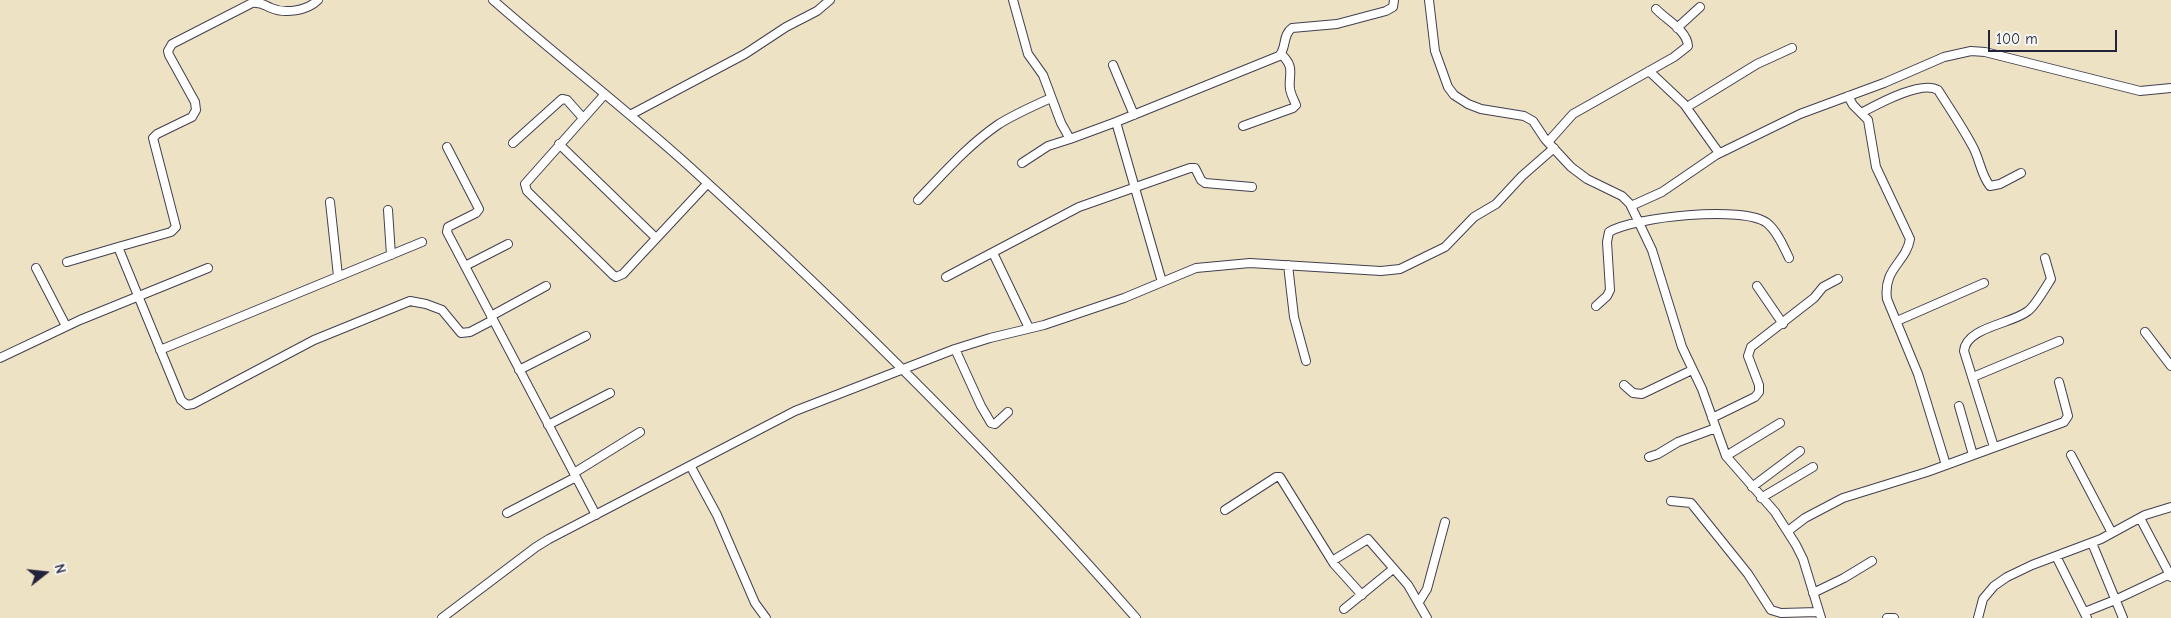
<!DOCTYPE html>
<html>
<head>
<meta charset="utf-8">
<style>
  body { margin:0 }
  #map { position:relative; width:2171px; height:618px; overflow:hidden; background:#eee2c4; font-family:"Comic Neue",sans-serif }
  canvas { display:block }
  .north { position:absolute; left:20px; top:548px; width:50px; height:50px; -webkit-text-stroke:4px #f6f6f2; paint-order:stroke; rotate:74deg; font-size:14px; font-weight:700; line-height:20px; text-align:center; color:#22223b }
  .north::after { content:''; display:block; margin:auto; width:18px; height:22px; background:#22223b; clip-path:polygon(50% 0,100% 100%,50% 72%,0 100%) }
  .scale { position:absolute; left:1988px; top:30px; width:129px; height:22px; box-sizing:border-box; border:2px solid #22223b; border-top:0; padding-left:6px; font-size:15px; line-height:18px; white-space:nowrap; color:#22223b; -webkit-text-stroke:4px #f6f6f2; paint-order:stroke }
</style>
</head>
<body>
<div id="map">
<canvas width="2171" height="618"></canvas>
<div class="north">N</div>
<div class="scale">100 m</div>
</div>
<script>
const context = document.querySelector('canvas').getContext('2d');
context.lineJoin = 'round';
function trace(path, color, width, dash) { context.strokeStyle = color; context.lineWidth = width; context.lineCap = dash ? 'butt' : 'round'; context.setLineDash(dash || []); context.stroke(path); }
const minor = new Path2D(`
  M318,0C307,11 285,14 271,8C264,5 261,2 252,3L172,44L168,51L169,55L195,102L196,110L192,117L157,134L153,138L176,227L171,232L118,247L181,400L187,405L193,404L314,340L410,301L426,304L442,310L461,333L470,332L493,320
  M493,0C558,57 627,110 691,168C847,310 997,459 1136,618
  M1013,0L1028,54L1043,75L1061,123L1070,139L1116,122L1162,282
  M1429,0L1435,51L1448,87L1454,95L1468,104L1481,109L1524,116L1533,121L1545,139L1571,167L1587,179L1622,196L1630,204L1652,250L1682,347L1702,389L1726,456L1775,512L1796,545L1803,559L1821,618
  M1677,28L1700,7
  M1113,65L1134,115
  M1649,71L1684,104L1719,153
  M605,94L525,184L527,191L613,275L616,277L623,274L707,184
  M1848,96L1853,105L1868,120L1876,167L1910,239C1906,263 1883,268 1887,299L1918,374L1946,465
  M1687,107L1757,64L1792,48
  M1861,113C1878,104 1921,80 1938,90C1950,109 1963,128 1973,147C1980,160 1981,175 1990,186L2000,184L2021,173
  M630,115L745,54L786,27L817,11L830,0
  M1116,122L1279,56C1287,48 1282,35 1292,28L1337,24L1386,11L1393,7L1394,0
  M1243,126L1293,108L1296,105C1294,100 1291,95 1290,89C1288,74 1296,68 1281,54
  M1548,142L1573,114L1674,57L1688,46C1687,30 1665,19 1656,9
  M513,143L562,99L567,100L583,118
  M559,144L656,238
  M447,147L479,209L476,213L448,227L447,232L596,515
  M1022,163L1048,146L1070,139
  M918,200C944,173 968,145 999,124C1015,114 1033,106 1051,98
  M330,202L338,276
  M1631,206L1662,192L1716,155L1800,114L1884,83L1944,57L1971,51L1985,52L2140,91L2171,88
  M388,210L391,255
  M993,253L1029,328
  M67,262L118,247
  M1288,265L1294,317L1306,361
  M465,266L508,244
  M36,268L66,326
  M946,277L1079,207L1190,168H1195L1201,180L1205,183L1252,187
  M1757,286L1783,324
  M1596,306L1607,296L1610,290L1607,242L1609,232C1633,217 1744,205 1767,223C1777,231 1784,247 1789,258
  M491,316L546,286
  M1897,321L1984,283
  M2145,332L2171,366
  M955,349L981,406L991,423L995,424L1008,412
  M160,350L422,242
  M0,358L80,320L208,268
  M519,370L586,336
  M1973,377L2059,341
  M1624,385L1633,393L1642,394L1692,370
  M1959,406L1973,455
  M1712,418L1755,397L1759,392V385L1748,356L1751,347L1814,298L1823,287L1838,279
  M548,425L610,393
  M1994,447L1964,351C1966,327 2012,324 2028,311C2035,306 2046,287 2051,279L2045,258
  M2071,455L2112,533
  M1726,456L1780,423
  M1649,457L1658,454L1678,442L1716,428
  M691,467L717,515L755,603L766,618
  M574,473L640,432
  M1752,487L1800,451
  M1761,498L1813,467
  M1671,501L1691,503L1748,574L1771,610L1781,613L1818,612
  M1225,510L1276,477H1280L1334,564L1362,595
  M507,513L576,477
  M2140,518L2171,577
  M1788,531L1805,518L1843,498L1927,472L2064,422L2068,416L2059,382
  M2092,543L2123,618
  M2056,556L2087,618
  M1332,561L1368,539L1408,585L1427,618
  M1813,593L1844,578L1872,561
  M1419,602L1427,589L1445,522
  M1344,609L1393,569
  M2085,612L2115,600L2170,574
  M442,618L536,547L549,539L795,411L955,349L990,338L1044,325L1124,298L1196,268L1250,263L1381,271L1400,269L1445,247L1474,217L1496,204L1522,176L1554,148
  M1887,618H1894
  M1978,618L1983,599L1994,586L2007,577L2032,565L2101,539L2145,515L2171,507`);
trace(minor, '#413f50', 10);
trace(minor, '#fff', 8);
</script>
</body>
</html>
